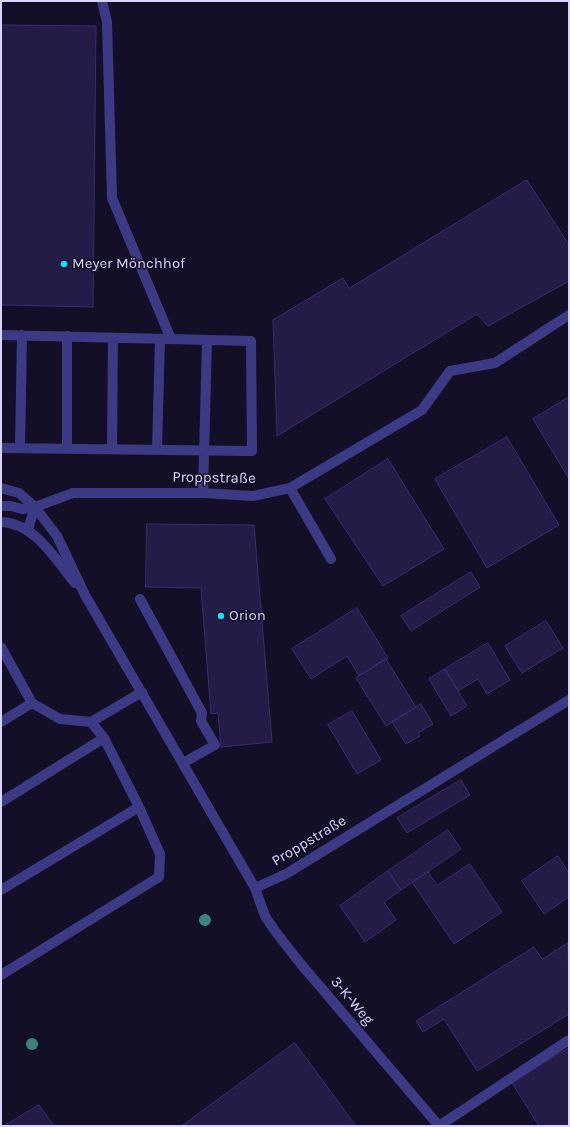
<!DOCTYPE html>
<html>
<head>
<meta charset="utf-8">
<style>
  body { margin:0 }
  #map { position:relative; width:570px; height:1127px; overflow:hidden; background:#130f26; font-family:Karla,sans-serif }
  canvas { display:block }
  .frame { position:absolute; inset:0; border:2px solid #d9d4ff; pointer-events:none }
</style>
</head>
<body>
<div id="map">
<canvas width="570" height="1127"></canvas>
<div class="frame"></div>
</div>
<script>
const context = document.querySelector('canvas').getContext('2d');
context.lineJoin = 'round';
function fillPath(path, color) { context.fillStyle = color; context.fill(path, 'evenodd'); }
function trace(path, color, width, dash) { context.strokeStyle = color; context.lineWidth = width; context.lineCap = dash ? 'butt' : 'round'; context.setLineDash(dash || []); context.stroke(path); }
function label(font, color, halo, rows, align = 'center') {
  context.font = font + ' Karla,sans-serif'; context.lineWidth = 3; context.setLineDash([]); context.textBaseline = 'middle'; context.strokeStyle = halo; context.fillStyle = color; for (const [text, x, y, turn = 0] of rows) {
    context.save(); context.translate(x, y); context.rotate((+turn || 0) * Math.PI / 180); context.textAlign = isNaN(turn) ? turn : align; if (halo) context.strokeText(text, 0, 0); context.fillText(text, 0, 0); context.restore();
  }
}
const building = new Path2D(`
  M1,25L96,26L93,307L1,305Z
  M527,180L569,245V281L488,326L477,314L277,436L273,320L343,278L349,288Z
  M569,397V479L533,419Z
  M507,437L559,525L487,568L435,479Z
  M388,459L444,549L383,586L325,499Z
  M147,524L254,525L272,742L221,747L218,713L211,714L201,588L146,587Z
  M471,572L480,587L411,631L401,616Z
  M357,608L388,658L359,676L347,656L311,679L292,649Z
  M546,621L563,648L522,673L505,646Z
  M488,643L510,680L487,694L478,679L458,691L445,669Z
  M386,659L416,707L386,726L356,678Z
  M445,669L467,706L451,716L429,679Z
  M421,704L433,724L418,733L420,736L406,744L392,722Z
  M352,711L381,760L357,774L328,725Z
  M461,780L470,795L407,833L397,818Z
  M448,830L461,849L401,890L388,871Z
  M558,856L569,873V897L544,914L522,881Z
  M470,864L502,912L454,944L412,882L428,872L437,885Z
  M388,871L401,890L384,902L396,920L365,942L340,906Z
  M568,943L569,1014L477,1071L444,1019L423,1032L416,1021L534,947L542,959Z
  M295,1043L356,1126H182Z
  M569,1048V1126H539L512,1083Z
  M39,1105L54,1126H4Z`);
fillPath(building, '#241b47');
trace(building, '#3b2d73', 1);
trace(new Path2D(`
  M102,1L107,22L112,198L171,339
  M1,335L251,341L252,451L1,448
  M20,448L22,335
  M67,448V336
  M112,449L113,338
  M157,450L160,339
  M1,488L19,493L35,507L57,536L85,595L255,888L265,916L275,931L300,963L439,1126
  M290,488L331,559
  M203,493L207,340
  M1,506H11L22,509L35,507L73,493H203L253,496L290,488L422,410L450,371L495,363L569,315
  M1,522C35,523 55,559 75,583
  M28,529L35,507
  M140,599L202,713L201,721L215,745L183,763
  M1,647L32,703L60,719L91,722L104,738L139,807L160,854L159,877L1,975
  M1,722L32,703
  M91,722L142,692
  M1,802L104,738
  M255,888L286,874L569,700
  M1,890L139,807
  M439,1126L569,1040`), '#3d3a85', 10);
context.fillStyle = '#3d827b';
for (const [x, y] of [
  [205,920],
  [32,1044]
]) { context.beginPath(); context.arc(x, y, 6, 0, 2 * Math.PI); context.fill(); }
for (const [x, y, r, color] of [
  [64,264,4,"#00e5ff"],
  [221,616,4,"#00e5ff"]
]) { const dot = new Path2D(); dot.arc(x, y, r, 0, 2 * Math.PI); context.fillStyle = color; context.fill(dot); trace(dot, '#130f26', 1.5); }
label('15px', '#d9d4ff', '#130f26', [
  ["Meyer Mönchhof",72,264],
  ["Orion",229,616]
], 'left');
label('15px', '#d9d4ff', '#130f26', [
  ["Proppstraße",214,478,1],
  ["Proppstraße",309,841,-31],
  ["3-K-Weg",352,1001,50]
]);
</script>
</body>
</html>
